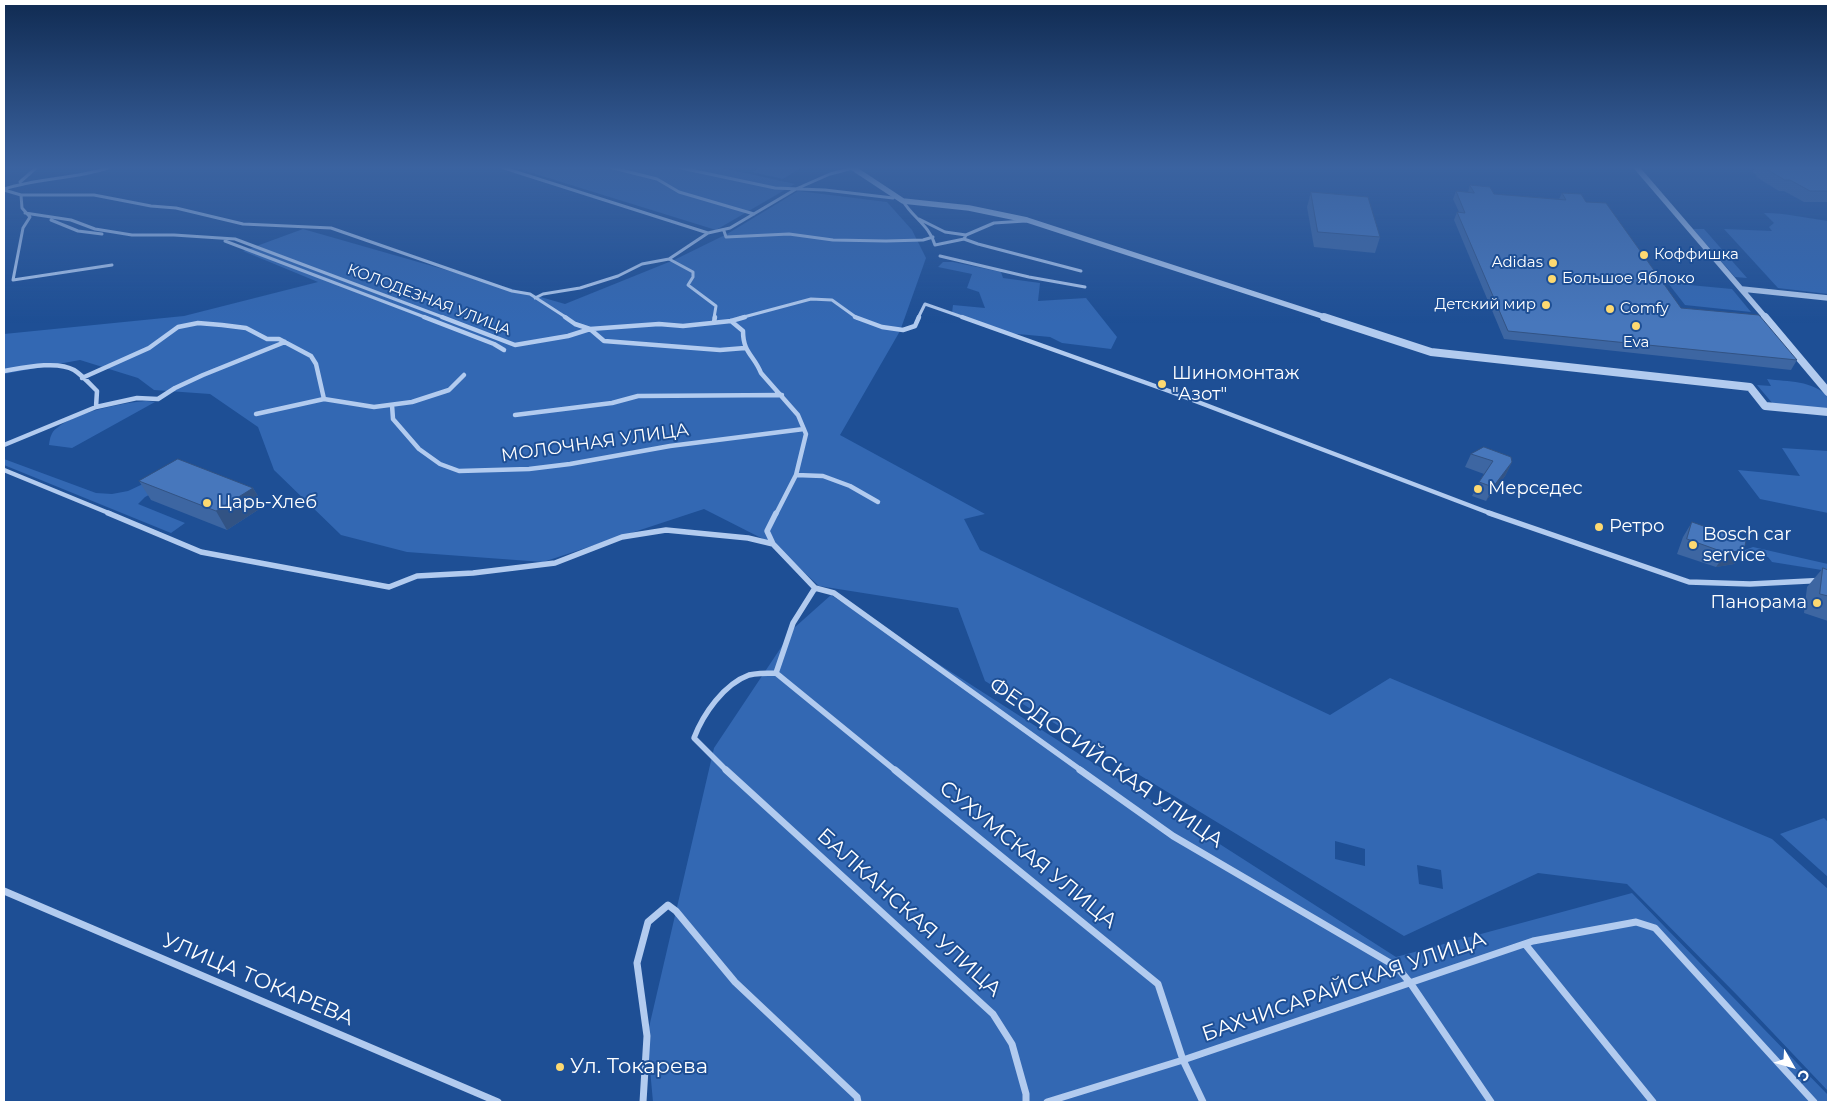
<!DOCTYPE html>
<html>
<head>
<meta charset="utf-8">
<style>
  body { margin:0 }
  #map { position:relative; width:1832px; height:1106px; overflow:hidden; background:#1e4f95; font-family:Montserrat,sans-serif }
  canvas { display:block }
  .frame { position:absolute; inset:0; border:5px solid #fff; pointer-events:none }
  .north { position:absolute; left:1767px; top:1041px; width:50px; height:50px; -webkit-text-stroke:4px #1e4f95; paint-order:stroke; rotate:128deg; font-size:14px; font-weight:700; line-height:20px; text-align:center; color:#fff }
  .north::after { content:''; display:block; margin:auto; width:18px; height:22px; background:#fff; clip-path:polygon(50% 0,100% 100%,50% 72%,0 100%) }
</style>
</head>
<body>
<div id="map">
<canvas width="1832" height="1106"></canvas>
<div class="frame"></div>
<div class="north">С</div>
</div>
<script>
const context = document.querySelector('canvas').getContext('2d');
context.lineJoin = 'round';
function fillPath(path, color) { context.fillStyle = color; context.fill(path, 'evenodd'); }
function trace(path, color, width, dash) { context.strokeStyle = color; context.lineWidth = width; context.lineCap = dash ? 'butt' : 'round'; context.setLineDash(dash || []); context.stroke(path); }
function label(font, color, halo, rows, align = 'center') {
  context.font = font + ' Montserrat,sans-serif'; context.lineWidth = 4; context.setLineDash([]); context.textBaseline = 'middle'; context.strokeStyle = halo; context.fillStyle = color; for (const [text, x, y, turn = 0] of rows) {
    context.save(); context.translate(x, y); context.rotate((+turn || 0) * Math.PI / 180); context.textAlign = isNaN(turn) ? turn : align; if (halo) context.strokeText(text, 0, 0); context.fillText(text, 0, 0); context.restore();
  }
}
fillPath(new Path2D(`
  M516,168H723L795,184L716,230Z
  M759,168H801L783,179L752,172Z
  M798,191L887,202L912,230L926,258L900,331L840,435L985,514L964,519L980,550L1330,715L1390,678L1772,839L1828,889V1091L1737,995L1627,884L1538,873L1404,936L985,681L958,608L819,586L773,544L704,509L543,562L407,552L341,535L274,470L258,427L210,394L154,390L138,378L80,360L4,374V334L184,316L318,282L243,251L303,229L565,304L674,260L727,234ZM1335,841L1365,849V866L1335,859ZM1417,865L1441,870L1443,889L1419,884Z
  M1764,213C1786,213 1806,218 1828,221V294L1778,288L1724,229L1772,231L1769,227L1774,223Z
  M1693,229H1704L1747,278L1735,277Z
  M943,262H953L1001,272L1003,278L1040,283L1038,301L1086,298L1117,337L1111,349L1062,343L1050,337L1007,333L952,313L953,305L985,308L979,292L967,288L972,274L938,267Z
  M1668,283L1732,289L1751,312L1685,305Z
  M1767,379C1788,382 1813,380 1828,397V410L1773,404L1757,385L1771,386Z
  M146,401L155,402L72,448L49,445C50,438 51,432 57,428C76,412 121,403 146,401Z
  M1782,448L1828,451V513L1760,499L1738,470L1800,476Z
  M4,459L96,493L112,494L128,491L160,476L166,486L145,497L138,504L185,523L171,533L4,465Z
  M1753,547L1828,564V571L1772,562L1768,557L1742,551Z
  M831,595L1396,957L1632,893L1828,1095V1102H653L647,1036L714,748L794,628Z
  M1824,818L1828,822V877L1780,834Z`), '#3368b3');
trace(new Path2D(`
  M504,168L708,233
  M613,168L657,179L679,192L754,214
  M681,168L775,188L825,190L893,198
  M20,182L36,168
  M4,189C38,178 74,179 108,168
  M4,190L21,195L22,208L30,217L23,228L13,280L112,265
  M21,195H94L151,206L176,208L243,224L331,228L512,291L530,294L567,318
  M903,201C912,217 930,226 935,245L964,239
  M25,213L71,220L95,229L132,235H174L235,239L445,318
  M919,219L945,232L966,235L994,223L1025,221
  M51,220L78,231L102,234
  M724,231L726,237L789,234L833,240L886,241L923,240L933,237
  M966,235L964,239L978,244L1081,271
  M225,241L427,318
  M940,256L1029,277L1085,287
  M669,259L693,272V277L688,285L716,306L714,318
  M535,298L543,294L580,288L618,276L642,264L669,259L708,233L730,228L796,189L830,174L853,168
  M740,318L811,299L832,300L857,318
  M918,318L925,304L965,318`), '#b2cbef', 3);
trace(new Path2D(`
  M424,317L494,344L504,350
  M442,317L515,345L568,336L590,329L659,324L683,326L731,321L745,317
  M565,317L575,324L590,329L604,341L720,350L745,348
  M855,317L882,327L903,330L915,326L919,317
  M962,317L1169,391L1492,514
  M731,321L743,331C743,353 754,355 761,373L798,415L806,434L796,475L776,514
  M714,322L715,317
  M4,371C22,368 57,360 74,370C82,375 90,384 97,391L96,407
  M82,378L149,348L178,327L198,323L222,325L246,328L267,339H279L311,356L316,364L324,399
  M392,405L393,419L419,449L440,464L459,471L529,469L570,464L670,446L804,429
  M256,414L324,399L374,407L412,402L449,390L464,375
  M515,415L612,403L638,396L782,395
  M4,445L96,407L137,398L158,399L175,388L203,375L285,342
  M4,470L111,514
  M796,475L823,476L850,486L878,502`), '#b2cbef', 4.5);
trace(new Path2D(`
  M108,513L201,552L389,587L417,576L473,573L555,563L622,537L666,530L748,538L773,544
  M776,513L767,531L773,544L815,588L834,593L1082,771
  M1489,513L1689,582L1750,584L1828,580
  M776,673L896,771
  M727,771L694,738C703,714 724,684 749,675C758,673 767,673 776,673L793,623L815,588`), '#b2cbef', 5.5);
trace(new Path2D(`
  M726,770L993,1014L1012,1044L1026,1094V1102
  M895,770L1158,984L1183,1060L1203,1102
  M1080,770L1173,836L1397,967L1411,984L1491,1102
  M4,891L498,1102
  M1525,944L1653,1102
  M643,1102L647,1036L637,963L648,922L668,905L676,911L735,982L857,1097L858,1102
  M1047,1102L1183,1060L1533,941L1636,922L1655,928L1814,1102`), '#b2cbef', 7);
trace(new Path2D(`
  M853,168L903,201L969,208L1027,220L1328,318
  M1637,168L1766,318
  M1742,289L1828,298`), '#b2cbef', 5.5);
trace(new Path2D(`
  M1324,317L1431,352L1750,387L1765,406L1828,412
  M1765,317L1828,392`), '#b2cbef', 8);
fillPath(new Path2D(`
  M1755,168H1824L1828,170V202H1804L1784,191H1779L1756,177L1757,175L1752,172Z
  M1470,185L1494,194L1559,199L1562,193L1586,202L1681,308L1797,360L1791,370L1504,339L1454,220L1457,212H1459L1453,199L1456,191L1468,192Z
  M1311,192L1380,237L1375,253L1314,247L1307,207Z
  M1471,454L1512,462L1505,476L1486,501L1472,496L1479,482L1484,474L1465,467Z
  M139,481L253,488L264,506L227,530L151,500Z
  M1692,522L1744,550L1734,564L1716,567L1677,554L1683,537Z
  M1823,568L1828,570V621L1804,613L1807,587Z`), '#3d66a2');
fillPath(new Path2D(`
  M1512,462L1505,476L1486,501L1493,487Z
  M253,488L264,506L227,530L216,511Z
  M1744,550L1734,564L1716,567L1726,553Z`), '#325384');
const building = new Path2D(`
  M1765,168H1824L1828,170V191H1810L1790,180H1785Z
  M1470,185L1490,187L1494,194L1566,200L1562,193L1581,194L1586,202L1606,203L1681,308L1759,315L1797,360L1508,331L1457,212L1465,213L1456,191L1474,193Z
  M1311,192L1368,197L1380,237L1318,232Z
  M1484,447L1511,457L1512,462L1493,487L1479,482L1493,461L1471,454Z
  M178,459L253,488L216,511L139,481Z
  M1692,522L1746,541L1744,550L1726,553L1687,539Z
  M1823,568L1828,570V596L1820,594Z`);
fillPath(building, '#4777bc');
trace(building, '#325384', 1);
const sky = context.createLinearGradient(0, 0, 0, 323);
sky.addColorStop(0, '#102b52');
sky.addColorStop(0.52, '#3b63a0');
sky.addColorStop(1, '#3b63a000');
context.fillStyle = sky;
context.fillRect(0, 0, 1832, 323);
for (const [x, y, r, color] of [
  [1644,255,5,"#fdd971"],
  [1553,263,5,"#fdd971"],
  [1552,279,5,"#fdd971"],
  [1546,305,5,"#fdd971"],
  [1610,309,5,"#fdd971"],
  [1636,326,5,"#fdd971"],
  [1162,384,5,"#fdd971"],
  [1478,489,5,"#fdd971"],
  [207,503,5,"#fdd971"],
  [1599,527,5,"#fdd971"],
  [1693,545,5,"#fdd971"],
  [1817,603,5,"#fdd971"],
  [560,1067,5,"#fdd971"]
]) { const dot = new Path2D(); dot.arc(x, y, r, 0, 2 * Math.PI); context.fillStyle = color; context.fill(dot); trace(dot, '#1e4f95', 2); }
label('15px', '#fff', '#1e4f95', [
  ["Коффишка",1654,255],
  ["Adidas",1543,263,"right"],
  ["Большое Яблоко",1562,279],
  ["Детский мир",1536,305,"right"],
  ["Comfy",1620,309],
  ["Eva",1636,343,"center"]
], 'left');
label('15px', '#fff', '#1e4f95', [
  ["КОЛОДЕЗНАЯ УЛИЦА",429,300,21]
]);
label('18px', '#fff', '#1e4f95', [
  ["Шиномонтаж",1172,374],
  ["\"Азот\"",1172,395],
  ["Мерседес",1488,489],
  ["Царь-Хлеб",217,503],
  ["Ретро",1609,527],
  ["Bosch car",1703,535],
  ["service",1703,556],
  ["Панорама",1807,603,"right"]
], 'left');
label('18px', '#fff', '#1e4f95', [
  ["МОЛОЧНАЯ УЛИЦА",595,443,-8]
]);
label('21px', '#fff', '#1e4f95', [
  ["ФЕОДОСИЙСКАЯ УЛИЦА",1106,763,35],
  ["СУХУМСКАЯ УЛИЦА",1028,855,39],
  ["БАЛКАНСКАЯ УЛИЦА",909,913,42],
  ["УЛИЦА ТОКАРЕВА",258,980,23],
  ["БАХЧИСАРАЙСКАЯ УЛИЦА",1344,987,-19]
]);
label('21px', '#fff', '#1e4f95', [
  ["Ул. Токарева",570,1067]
], 'left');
</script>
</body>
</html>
